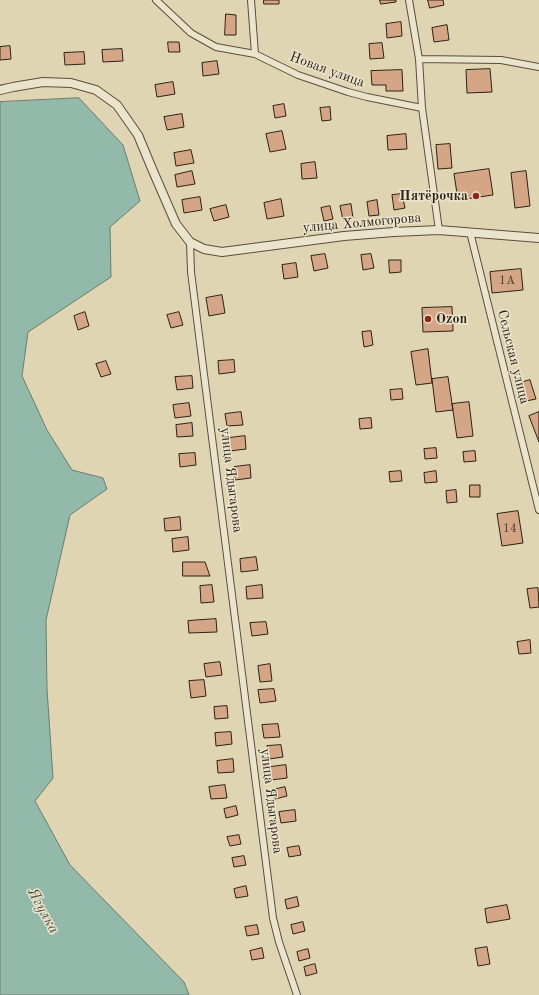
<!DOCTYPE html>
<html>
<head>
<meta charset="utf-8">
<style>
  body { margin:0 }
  canvas { display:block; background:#dfd5b2 }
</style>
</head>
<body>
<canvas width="539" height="995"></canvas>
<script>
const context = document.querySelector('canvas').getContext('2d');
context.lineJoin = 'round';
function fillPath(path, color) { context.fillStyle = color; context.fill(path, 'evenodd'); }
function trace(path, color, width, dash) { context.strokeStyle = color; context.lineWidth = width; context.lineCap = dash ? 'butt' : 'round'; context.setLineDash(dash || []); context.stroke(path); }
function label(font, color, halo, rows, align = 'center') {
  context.font = font + ' "Old Standard TT",serif'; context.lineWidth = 3; context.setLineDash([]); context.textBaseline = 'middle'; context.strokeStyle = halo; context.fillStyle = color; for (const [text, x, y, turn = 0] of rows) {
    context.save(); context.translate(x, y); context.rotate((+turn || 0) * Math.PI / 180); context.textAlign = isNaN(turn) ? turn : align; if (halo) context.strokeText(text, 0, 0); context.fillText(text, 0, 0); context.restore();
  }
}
const water = new Path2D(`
  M79,98L123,145L140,201L110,227L111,277L28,332L22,376L47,430L72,470L103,478L107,489L70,515L46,620L47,689L53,778L35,801L70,865L184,982L189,995H0V102Z`);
fillPath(water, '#93b9aa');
trace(water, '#6b7c6f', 1);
const building = new Path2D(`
  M264,0H279V4H264Z
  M380,0H396V2L381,4Z
  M428,0H443L444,5L430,8Z
  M226,14L236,15V35H225Z
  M401,22L402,36L387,38L386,24Z
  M447,25L449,40L434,42L432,28Z
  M168,42H179L180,52H169Z
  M382,43L384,58L370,59L369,44Z
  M10,46L11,59L0,60V47Z
  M122,49L123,61L103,62L102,50Z
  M84,52L85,64L65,65L64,53Z
  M217,61L219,74L203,76L202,63Z
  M490,69L492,92L467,93L466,70Z
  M402,70L403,91H386V85H372L371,71Z
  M173,82L175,94L157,97L155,85Z
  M284,104L286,116L275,118L273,106Z
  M330,107L331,120L322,121L320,108Z
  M182,114L184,127L167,130L164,117Z
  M282,131L286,149L270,152L266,134Z
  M406,134L407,149L388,150L387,136Z
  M450,144L452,168L438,169L436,145Z
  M191,150L194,163L176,166L174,153Z
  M315,162L317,178L302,179L301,164Z
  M489,169L493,195L458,200L454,174Z
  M192,171L195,184L177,187L175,175Z
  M526,171L530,206L515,208L511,173Z
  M402,194L405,208L394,210L392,195Z
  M200,197L202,210L184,213L182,200Z
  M281,199L284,216L267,219L264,203Z
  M377,200L379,215L369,216L367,202Z
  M351,204L353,218L343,220L340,206Z
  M226,205L229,217L214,221L210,209Z
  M330,206L333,219L324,221L321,208Z
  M325,254L328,268L314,271L311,256Z
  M371,254L374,268L363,270L361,255Z
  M389,260H401V272L390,273Z
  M296,263L298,277L284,279L282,265Z
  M521,269L523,290L492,293L490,272Z
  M222,295L225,313L209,316L206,298Z
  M452,307L453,331L423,332L422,308Z
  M85,312L89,326L78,330L74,316Z
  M179,312L183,325L171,328L167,315Z
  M371,331L373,345L364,347L362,332Z
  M428,349L432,383L416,385L411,352Z
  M234,360L235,372L219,374L218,361Z
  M106,361L111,374L101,377L96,364Z
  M192,376L193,388L177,390L175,377Z
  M448,377L453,410L436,412L432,379Z
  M530,380L536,399L526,401L520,383Z
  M402,389L403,399L391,400L390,390Z
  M469,402L473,436L457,438L452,404Z
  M189,403L191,416L175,418L173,405Z
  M241,412L243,425L227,426L225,414Z
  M539,412V442L529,416Z
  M371,418L372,428L360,429L359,419Z
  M192,423L193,436L177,437L176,425Z
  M245,436L246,449L230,451L229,438Z
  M436,448L437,458L425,459L424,449Z
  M475,451L476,461L464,462L463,452Z
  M195,453L196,465L180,467L179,454Z
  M250,465L251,478L235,480L234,467Z
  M401,471L402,481L390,482L389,472Z
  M436,471L437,482L425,483L424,473Z
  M470,485H480V497H470Z
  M456,490L457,502L447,503L446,491Z
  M518,511L523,543L502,546L497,514Z
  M180,517L181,530L165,531L164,519Z
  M188,537L189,550L173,552L172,539Z
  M256,557L258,570L241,572L240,559Z
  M183,562H205L210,576H183Z
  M212,585L214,602L201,603L200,586Z
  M262,585L263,598L247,599L246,587Z
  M538,588L539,607L530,608L527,589Z
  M216,619L217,632L189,633L188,621Z
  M266,622L268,634L252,636L250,623Z
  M530,640L531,653L519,654L517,642Z
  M220,662L222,675L206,677L204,664Z
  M270,664L272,681L260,682L258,666Z
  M204,680L206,696L191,698L189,681Z
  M274,689L276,701L260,703L258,690Z
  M227,706L228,718L215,719L214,707Z
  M278,724L280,737L264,738L262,725Z
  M231,732L232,744L216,746L215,733Z
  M281,745L283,757L269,759L267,746Z
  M233,759L234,772L218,773L217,761Z
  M286,765L287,778L271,780L270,767Z
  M225,785L227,798L211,799L209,787Z
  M285,787L287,796L275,799L273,790Z
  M236,806L238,815L226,818L224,809Z
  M295,810L296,821L281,823L279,812Z
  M239,835L241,844L230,846L227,837Z
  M299,846L301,855L289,857L287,848Z
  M244,856L246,865L234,867L232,858Z
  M246,886L248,896L236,898L234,889Z
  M297,897L299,906L287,909L285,900Z
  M507,905L510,919L487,923L485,909Z
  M303,922L305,931L293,934L291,925Z
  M257,925L259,934L247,936L245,927Z
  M487,947L490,964L478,966L475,949Z
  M262,948L264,958L252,960L250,951Z
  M308,949L310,958L299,961L297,952Z
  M315,964L317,973L306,976L304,967Z`);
fillPath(building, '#d4a685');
trace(building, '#2f2016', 1);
const minor = new Path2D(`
  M156,0L191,33L216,47L255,54
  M251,0L255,54L298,75L348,92L367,97L422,108
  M409,0L419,59L422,108L439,230
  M419,59L501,60L539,67
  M470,232L539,510
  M190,242L191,272L273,918L279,942L297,995`);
const tertiary = new Path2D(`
  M0,90L13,87L43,82L71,83L96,90L117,105L138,135L153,171L176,224L190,242L204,249L222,252L344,236L394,232L439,230L539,238`);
trace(minor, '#5b4d3d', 8);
trace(tertiary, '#5b4d3d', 10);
trace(minor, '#eae4cd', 6);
trace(tertiary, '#eae4cd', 8);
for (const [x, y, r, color] of [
  [476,196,4,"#8f2418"],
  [428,319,4,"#8f2418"]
]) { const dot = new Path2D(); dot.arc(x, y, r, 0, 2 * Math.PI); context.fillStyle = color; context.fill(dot); trace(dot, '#eae4cd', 1.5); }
label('12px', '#584232', null, [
  ["1А",507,281],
  ["14",510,529]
]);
label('14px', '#2f2016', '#eae4cd', [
  ["Новая улица",327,70,20],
  ["улица Холмогорова",362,223,-5],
  ["Сельская улица",513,357,76],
  ["улица Ядыгарова",231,480,83],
  ["улица Ядыгарова",271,801,83]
]);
label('bold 14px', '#2f2016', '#eae4cd', [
  ["Пятёрочка",468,196],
  ["Ozon",436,319,"left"]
], 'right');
label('italic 15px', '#4d4e42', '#eae4cd', [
  ["Ягулка",43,911,61]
]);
</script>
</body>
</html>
